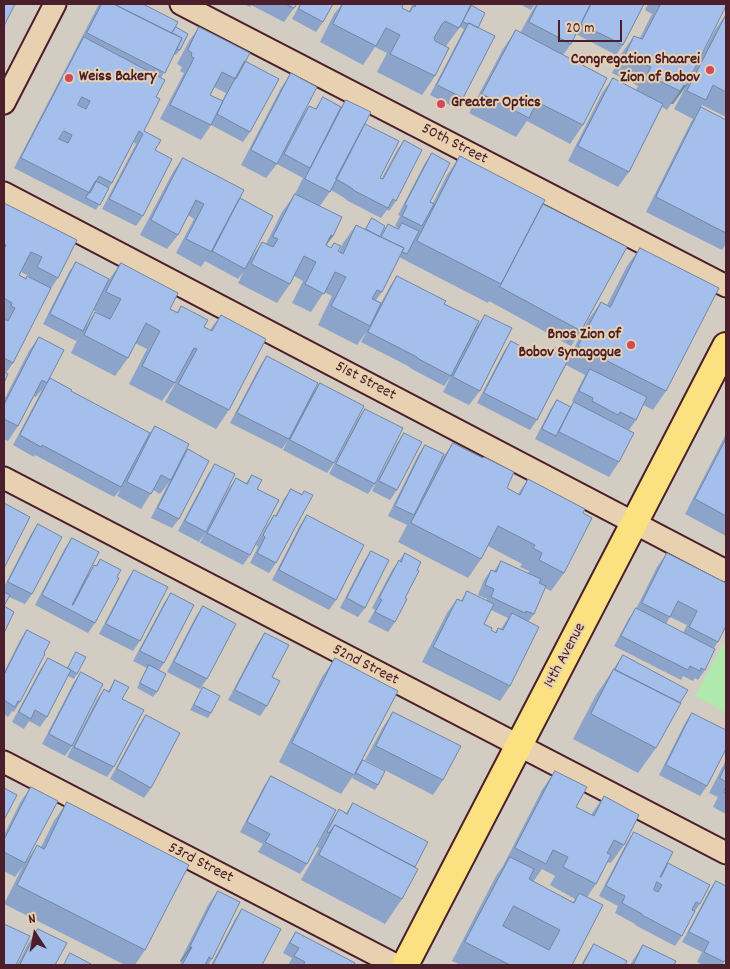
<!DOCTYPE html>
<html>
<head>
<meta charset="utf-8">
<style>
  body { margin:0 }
  #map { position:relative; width:730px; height:969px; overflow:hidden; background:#d3ccc2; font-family:Dekko,sans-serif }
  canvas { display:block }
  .frame { position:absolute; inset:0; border:5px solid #4a1f2b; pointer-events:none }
  .north { position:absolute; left:10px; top:909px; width:50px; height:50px; -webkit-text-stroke:4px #e7d1b0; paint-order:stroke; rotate:349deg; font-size:14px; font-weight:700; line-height:20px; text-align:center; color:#4a1f2b }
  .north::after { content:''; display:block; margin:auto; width:18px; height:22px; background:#4a1f2b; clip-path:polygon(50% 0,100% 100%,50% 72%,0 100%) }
  .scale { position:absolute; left:558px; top:20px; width:64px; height:22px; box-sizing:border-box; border:2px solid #4a1f2b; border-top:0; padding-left:6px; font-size:15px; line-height:18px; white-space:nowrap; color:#4a1f2b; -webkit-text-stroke:4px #e7d1b0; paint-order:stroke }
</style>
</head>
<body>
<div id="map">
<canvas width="730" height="969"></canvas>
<div class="frame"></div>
<div class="north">N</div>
<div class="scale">20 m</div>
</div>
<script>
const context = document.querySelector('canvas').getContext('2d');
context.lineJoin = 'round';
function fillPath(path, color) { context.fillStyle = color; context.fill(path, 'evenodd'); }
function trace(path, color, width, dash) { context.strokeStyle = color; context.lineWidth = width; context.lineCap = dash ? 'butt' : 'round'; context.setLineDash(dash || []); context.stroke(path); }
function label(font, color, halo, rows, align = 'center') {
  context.font = font + ' Dekko,sans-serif'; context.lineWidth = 4; context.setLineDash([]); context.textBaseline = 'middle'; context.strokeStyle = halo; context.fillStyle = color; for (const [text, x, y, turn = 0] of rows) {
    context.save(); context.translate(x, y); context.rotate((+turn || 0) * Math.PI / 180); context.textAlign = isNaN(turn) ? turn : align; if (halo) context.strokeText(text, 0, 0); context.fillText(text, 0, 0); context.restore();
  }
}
fillPath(new Path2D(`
  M726,638V713L695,696Z`), '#afe9ae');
const minor = new Path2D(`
  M181,4L726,286
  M4,103L55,4
  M4,193L726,571
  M4,478L726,853
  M4,762L396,965`);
const major = new Path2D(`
  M405,965L726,346`);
trace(minor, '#4a1f2b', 25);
trace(major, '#4a1f2b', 30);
trace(minor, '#e7d1b0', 21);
trace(major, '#fbe180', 26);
fillPath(new Path2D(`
  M99,4H143L176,27L180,50L176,55L174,54L161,78L156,97L144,131L155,150L143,216L136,226L102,209L136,144L133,142L112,183L96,210L14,168Z
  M244,4H297L284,22L251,5L250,7Z
  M300,4H333L323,22L316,32L292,19Z
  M342,4H403L402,8L409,11L413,4H471L478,28L463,98L456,108L430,95L464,29L460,27L446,46L435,76L422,95L377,72L387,53L375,47L363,65L320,42L334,14Z
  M520,4H535L531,10Z
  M536,4H644L623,45L616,55L576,34L571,44L563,55L583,125L570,144L527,121L516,137L469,113L503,49L516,30L520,33Z
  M648,4H725L686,86L673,104H671L667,110L662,107L629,172L618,187L568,161L602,93L613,78L636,90L638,86L612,73L621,54L634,36L640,38L652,14L645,10Z
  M726,14V117L702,105L693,119L674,109L715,30Z
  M199,27L245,61L250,132L243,142L211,125L201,140L160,119L184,73L180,71L182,67L177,64L189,41ZM214,87L226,93L222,101L210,95Z
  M291,73L277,164L266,178L241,165L281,88Z
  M323,97L341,107L346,100L365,124L380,178H382L397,150L404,140L396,201L389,211L387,210L381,218L346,200V199L331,190L320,206L333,236L326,245L331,248L334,243L338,251L339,252L343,243L356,225L365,229L372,218L380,237L388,224L397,229L398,228L395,226L400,216L398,215L425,163L432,153L430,202L433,203L447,175L460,156L542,205L581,331L571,346L489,301L490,299L488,303L399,257L382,292L376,300L381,303L390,286L397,276L444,304L475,329L485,315L480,391L469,405L443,392L451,376L444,386L410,368V367L361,342L367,331L357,345L318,325L332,296L324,292L311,312L292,303L303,281L294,276L290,284L277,303L238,283L244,271L238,279L205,261L201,267L176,253L194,219L188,215L178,235L167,249L140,235L173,172L183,158L240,198L252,257L262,242L266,244L282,212L295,194L303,178L277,164L302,116L309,106L315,109Z
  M701,107L726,120V244L722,250L646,212L691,122Z
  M4,203L58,278L50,290L13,363L6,373L4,383ZM21,272L29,276V277L26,278L19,275Z
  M640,248L666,391L653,410L643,405L636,420L629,430L613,422L619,462L609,477L535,439L550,410L557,400L571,407L574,402L586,408L572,401L585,375L566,365L537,420L530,430L477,403L504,351L511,341L530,350L533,345L549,354L554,347L570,356L588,320L601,302L607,305L627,266Z
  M76,262L108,281L121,263L170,309L177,312L181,306L204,327L210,330L221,315L229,410L216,429L165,402L184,368L175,383L162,401L129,384L147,349L135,343L128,358L115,376L71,353L79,336L76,341L43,324L69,272ZM93,310L108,318L95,312L86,326Z
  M39,337L47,383L36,397L34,396L18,426L8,441L4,439V400L29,351Z
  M267,356L314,391L320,383L334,463L327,473L283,450L288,440L282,449L230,423L260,366Z
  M50,378L71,391L148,436L155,426L182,458L188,449L179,519L172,528L151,518L169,482L160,494L153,490L141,509L117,496L121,489L114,497L35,455L34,457L13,445L43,388Z
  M365,409L375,484L368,494L329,474L358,419Z
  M404,433L397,490L390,500L372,491L397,443Z
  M726,434V536L685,514Z
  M453,443L507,488L518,494L528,479L583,513L564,573L551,591L545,588L534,614L528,622L510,686L500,701L422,662L447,613L457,599L461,601L467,591L486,601L487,599L478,595L484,580L491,570L494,571L501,561L528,574L529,571L520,567L522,564L488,546L481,559L468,578L398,542L407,525L388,516L418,455L425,445L441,460ZM491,610L508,618L501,629L498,628L495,633L491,630L484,624Z
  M215,464L206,532L199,542L178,531L208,474Z
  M252,475L250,555L243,565L200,543L229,488L236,478L246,483Z
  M291,489L302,494L276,563L269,573L250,563L258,547L256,545L267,525L274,515L275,516L284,499Z
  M307,515L336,600L329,610L272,580L300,525Z
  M38,524L32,594L25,604L9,597L4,606V633V587L31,534Z
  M72,538L88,575L94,565L96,566L100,559L95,623L88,633L35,605L65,548Z
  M371,551L365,608L358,617L340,608L364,561Z
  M405,553L417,570L395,622L388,632L368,622L375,610L372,608L392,570Z
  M667,553L718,642L714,648L705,670L698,680L695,678L693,681L683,676L681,680L614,646L629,618L636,609L657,567ZM670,617L687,625L683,633L666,624Z
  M134,570L140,641L133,651L99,634L127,580Z
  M171,593L164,663L159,670L157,692L153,697L137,688L147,668L133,661L164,603Z
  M203,606L207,679L200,689L167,672L196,616Z
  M27,630L20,702L14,712L12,711L8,717L4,714V672L20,640Z
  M265,633L272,677L267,706L260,716L228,700L258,643Z
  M76,652L77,674L74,679L68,676L47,717L40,727L29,721L24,729L12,722L41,668L48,658L68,668Z
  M623,655L656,748L638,773L573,739L596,695Z
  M335,658L360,764L363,760L378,785L375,790L352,778L355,773L341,794L279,762L322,677Z
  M81,672L72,746L65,756L42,744L74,682Z
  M115,680L122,699L114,767L107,777L67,757L97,699L104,689L108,691Z
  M203,687L211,713L208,718L190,710Z
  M393,712L443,780L433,795L365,760L383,727Z
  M692,713L707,786L700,796L659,775L685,723Z
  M146,715L151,788L144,798L110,779L139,725Z
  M726,760V814L713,807L718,797L709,793Z
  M555,771L576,807L591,815L604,796L624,845L611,863L607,862L596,884L587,897L572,965H461L452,961L496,876L503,866L542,790ZM542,869L555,876L550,885L575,899L573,902L533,882Z
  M271,776L307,864L300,874L258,852L263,844L240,832L264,786Z
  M31,787L27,860L37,845L41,847L54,821L67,802L145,950L135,965H125L4,904L23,866L15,877L4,871V835L21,801Z
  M353,803L415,867L402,899L385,924L301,880L319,848L317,847L329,824L339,809L346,813Z
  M634,832L663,870L668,863L700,904L695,911L682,936L675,946L635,925V924L615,913L618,906L599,896L627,842Z
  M716,881L724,962L722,965H703L697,962L702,952L682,942L709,891Z
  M218,891L212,959L208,965H180L181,962L180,961L208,905Z
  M242,909L262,965H211L235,919Z
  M38,929L55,965H17L28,944Z
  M296,932L354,965H288L292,958L283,953L289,942Z
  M594,944L625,965H581L587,954Z
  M643,945L674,965H630L633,960Z`), '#8da4ca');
fillPath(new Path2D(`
  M684,85L686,86L673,104H671Z
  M331,235L333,236L320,254Z
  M190,947H192L181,962L180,961Z`), '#7386a4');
const building = new Path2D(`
  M4,4H15L4,26Z
  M102,4H114L182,38L165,73L87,33Z
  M114,4H143L178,22L172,33Z
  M286,4H297L294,8Z
  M301,4H333L323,22L299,9Z
  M343,4H403L402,8L410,12L413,6L415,7L416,4H472L459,28L445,21L442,24L434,38L435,41L449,48L435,76L390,54L400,35L386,28L376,46L333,24Z
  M538,4H591L571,44L529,22Z
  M591,4H644L623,45L581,24Z
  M661,4H726V6L686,86L684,85L680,91L647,75L651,67L625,55L634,36L642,39Z
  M471,5L485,13L478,28L469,23L468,24L463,22Z
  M726,15V92L713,85L706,100L687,91Z
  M469,23L495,36L463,98L437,85Z
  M176,27L188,34L180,50L177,49L182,38L172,33Z
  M199,27L250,53L236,79L222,72L210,95L223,101L211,125L170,105L194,58L191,56L192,53L188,50Z
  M516,30L607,78L583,125L537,102L529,118L482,94Z
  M84,37L165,80L156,97L160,99L144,131L161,140L155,150L172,159L143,216L109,199L143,134L139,131L112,183L99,176L90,193L21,158ZM82,97L90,101L86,109L78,105ZM64,131L72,135L68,143L59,139Z
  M245,61L279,79L250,132L217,114L223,101Z
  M291,73L317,87L277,164L251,150Z
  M613,78L663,104L629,172L578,146Z
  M323,97L341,107L310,168L284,154L309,106L316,109Z
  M346,100L371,112L330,192L305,179Z
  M701,107L726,120V233L656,197Z
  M365,124L399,141L380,178L383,179L404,140L422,150L396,201L393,199L388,208L353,190V189L336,179Z
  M432,153L450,163L430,202L434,204L422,226L402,216L407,206L405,205Z
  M460,156L545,200L501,284L417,241Z
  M183,158L244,190L212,252L186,239L204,204L196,200L178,235L151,220Z
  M96,181L109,188L100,205L86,198Z
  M295,194L342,217L333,236L331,235L326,245L331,248L334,243L341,246L338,251L343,254L356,225L404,248L382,292L377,290L372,299L381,303L370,326L331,306L346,277L335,272L324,294L305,284L316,262L304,256L290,284L251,264L262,242L273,247L278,239L273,237Z
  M240,198L273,216L245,269L212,251Z
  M4,203L77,240L58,278L37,267L42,257L31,252L19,275L26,279L27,276L51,288L13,363L4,358V319L8,321L15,308L11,306L12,303L4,298V249L6,245L4,244Z
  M543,204L627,247L581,331L500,287Z
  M372,218L385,226L380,237L366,229Z
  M402,223L419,231L407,254L402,252L404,248L381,237L388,224L398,229Z
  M640,248L719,288L666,391L578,346L601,302L610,307Z
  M76,262L109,279L83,331L50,314Z
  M121,263L178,293L170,309L178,313L181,306L208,320L204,327L212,331L221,315L266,339L229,410L178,384L197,349L194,348L175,383L142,366L160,331L146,323L128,358L84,335L95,312L110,319L121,299L106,292Z
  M397,276L446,301L444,304L479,321L451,376L417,358V357L368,332Z
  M485,315L512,328L480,391L453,377Z
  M39,337L64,350L47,383L42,380L18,426L4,419V405Z
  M511,341L530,351L533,345L550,355L554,347L570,356L537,420L484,393Z
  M267,356L318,383L289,439L237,413Z
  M590,369L647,397L636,420L620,412L618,415L592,401L593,398L579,391Z
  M4,372L8,374L4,383Z
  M50,378L72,390L71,391L150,433L121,487L42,445L41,447L20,435Z
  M320,383L364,406L334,463L290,440Z
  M557,400L571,407L556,436L542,429Z
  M574,402L634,433L619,462L559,432Z
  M365,409L403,428L375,484L336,464Z
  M155,426L189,444L171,480L161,475L151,494L127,482Z
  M404,433L422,442L397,490L379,481Z
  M726,439V516L695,499Z
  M453,443L483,458L484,457L514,472L507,488L520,495L528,479L585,509L583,513L592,518L564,573L539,560L542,553L533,548L535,545L498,526L481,559L411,523Z
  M425,445L444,454L414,515L395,506Z
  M188,449L209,461L179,519L158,508Z
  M215,464L235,474L206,532L185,521Z
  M252,475L262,480L257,489L279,500L250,555L207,533L236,478L247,484Z
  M291,489L302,495L304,491L313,495L276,563L257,553L265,537L263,535L274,515L276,516Z
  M4,503L30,517L4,568Z
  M307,515L364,545L336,600L279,570Z
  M38,524L62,537L32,594L8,582Z
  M72,538L99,552L72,605H73L94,565L97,566L100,559L121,570L117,577L119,578L95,623L42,595Z
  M371,551L389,560L365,608L347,598Z
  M405,553L421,562L417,570L419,571L405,598L407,599L395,622L375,612L382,600L379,598L399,560L401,562Z
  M667,553L726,583V626L718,642L689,627L697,611L678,601L670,617L642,603Z
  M501,561L541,579L539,583L546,586L534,614L526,611L525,613L491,597L494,589L485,585L491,570L496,572Z
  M134,570L168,587L140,641L106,624Z
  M467,591L494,604L484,624L492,628L491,630L496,633L498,628L503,630L512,613L539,627L510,686L433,647L457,599L462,601Z
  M4,592L10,595L4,606Z
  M171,593L194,605L164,663L140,651Z
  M4,606L14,612L4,633Z
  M203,606L236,624L207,679L174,662Z
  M636,608L715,649L705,670L701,668L700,671L690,666L688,670L621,636Z
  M27,630L50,642L44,653L45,654L20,702L18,701L15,707L4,700V675Z
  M265,633L289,645L272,677L280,681L267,706L235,690Z
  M76,652L86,657L77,674L68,668Z
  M623,655L688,690L680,703L615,670Z
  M48,658L71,670L47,717L35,710L31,719L19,712Z
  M335,658L398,691L354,775L292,743Z
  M149,665L166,674L157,692L140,683Z
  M614,669L681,703L656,748L591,714Z
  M81,672L103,684L72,746L49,734Z
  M115,680L129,687L122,699L144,710L114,767L74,747L104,689L109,692Z
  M203,687L220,696L211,713L194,705Z
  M393,712L461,746L443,780L376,746Z
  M692,713L726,730V749L707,786L666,765Z
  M146,715L180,733L151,788L117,769Z
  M363,760L385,771L378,785L356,773Z
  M726,765V782L720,778Z
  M555,771L587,787L576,807L594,816L604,796L639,815L624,845L614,840L607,853L611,855L596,884L563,867L568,857L553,850L546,864L515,848Z
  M271,776L336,810L307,864L265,842L270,834L247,822Z
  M31,787L58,801L25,863L4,852V840Z
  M726,787V794L724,792Z
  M4,788L17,795L4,820Z
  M67,802L189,865L145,950L17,885L37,845L44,849Z
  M353,803L428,842L415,867L335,825L329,833L327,832L339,809L347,814Z
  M335,825L418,869L402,899L319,855Z
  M634,832L673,852L660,877H661L668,863L710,885L700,904L696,902L692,910L695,911L682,936L642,915V914L622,903L625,896L606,886ZM657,882L662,885L658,892L654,890Z
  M510,857L534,869L529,879L574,903L579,893L603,905L572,965H510L465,942ZM514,906L560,930L549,950L503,926Z
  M716,881L726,886V959L724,962L704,952L709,942L689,932Z
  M218,891L240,902L212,959L209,957L205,965H182L192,947H190Z
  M242,909L281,929L262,965H213Z
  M4,924L30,936L16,965H4Z
  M38,929L67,943L55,965H20Z
  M296,932L355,963L354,965H303L305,962L294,956L299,948L290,943Z
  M594,944L627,961L625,965H583Z
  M643,945L676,961L674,965H636L634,964Z
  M70,953L91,964V965H64Z`);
fillPath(building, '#a4bfeb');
trace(building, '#7386a4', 1);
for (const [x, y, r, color] of [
  [710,70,5,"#d1495b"],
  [69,78,5,"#d1495b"],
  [441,104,5,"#d1495b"],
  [631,345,5,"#d1495b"]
]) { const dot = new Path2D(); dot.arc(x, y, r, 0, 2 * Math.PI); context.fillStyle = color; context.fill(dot); trace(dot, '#e7d1b0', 2); }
label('bold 16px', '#4a1f2b', '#e7d1b0', [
  ["Congregation Shaarei",700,61],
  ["Zion of Bobov",700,79],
  ["Weiss Bakery",79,78,"left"],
  ["Greater Optics",451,104,"left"],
  ["Bnos Zion of",621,336],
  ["Bobov Synagogue",621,354]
], 'right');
label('16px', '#4a1f2b', '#e7d1b0', [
  ["50th Street",454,145,27],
  ["51st Street",365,382,28],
  ["14th Avenue",566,656,-62],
  ["52nd Street",365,666,27],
  ["53rd Street",200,864,27]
]);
</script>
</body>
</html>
